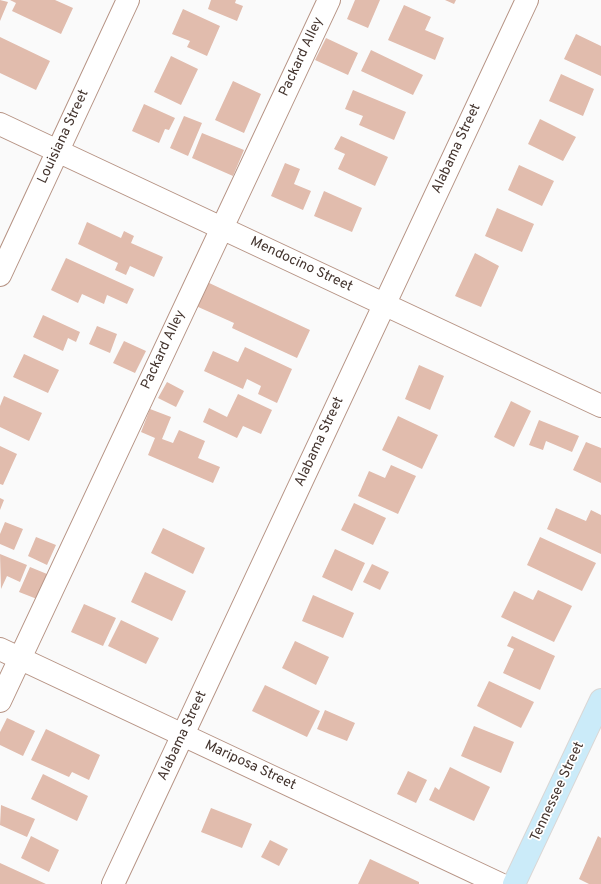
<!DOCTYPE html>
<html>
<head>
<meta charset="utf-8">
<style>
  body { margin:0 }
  canvas { display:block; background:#fafafa }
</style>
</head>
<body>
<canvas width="601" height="884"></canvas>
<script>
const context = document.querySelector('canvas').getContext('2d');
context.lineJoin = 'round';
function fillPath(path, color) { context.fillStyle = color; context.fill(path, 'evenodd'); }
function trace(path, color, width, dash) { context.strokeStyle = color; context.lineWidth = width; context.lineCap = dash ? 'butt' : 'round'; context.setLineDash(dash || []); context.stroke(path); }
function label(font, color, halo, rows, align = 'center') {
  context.font = font + ' Overpass,sans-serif'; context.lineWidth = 3.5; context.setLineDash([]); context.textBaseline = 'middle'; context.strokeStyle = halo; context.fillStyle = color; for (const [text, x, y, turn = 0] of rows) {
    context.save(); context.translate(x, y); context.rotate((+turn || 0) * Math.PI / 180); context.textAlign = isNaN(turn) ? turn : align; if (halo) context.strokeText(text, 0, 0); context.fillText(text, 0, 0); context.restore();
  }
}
fillPath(new Path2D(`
  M0,0L8,2L0,21Z
  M10,0H55L73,8L61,34L12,11L16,3Z
  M211,0H236L235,3L243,6L237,21L208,9Z
  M355,0H380L368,28L347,19Z
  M445,0H456L454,4Z
  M404,5L431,17L425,30L444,38L435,60L388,40Z
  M183,9L220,26L207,56L187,47L190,41L172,34Z
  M576,34L601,46V76L564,59Z
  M0,37L50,61L36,90L0,73Z
  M326,38L358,53L348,75L315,60Z
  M371,50L423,75L413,95L361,71Z
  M171,56L198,69L181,105L154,92Z
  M561,74L594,89L583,116L549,101Z
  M233,81L261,94L244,133L215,120Z
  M353,90L406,112L394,140L359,125L363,116L345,109Z
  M144,104L175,118L169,130L165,129L159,143L132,131Z
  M184,116L202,123L188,156L170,148Z
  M540,119L576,137L563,161L528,144Z
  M202,133L244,150L233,176L192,158Z
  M341,136L388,157L375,186L338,169L345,154L334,149Z
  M285,163L300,169L294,184L311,191L303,210L271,196Z
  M519,165L554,181L542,206L508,190Z
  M324,191L362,208L352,232L314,216Z
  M497,208L534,224L522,252L485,236Z
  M87,222L121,238L124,231L134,236L131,243L163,257L154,277L130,266L126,275L115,270L118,263L78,244Z
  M475,253L499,266L481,307L455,296Z
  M66,258L134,289L127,304L107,295L104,304L82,294L78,303L51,290Z
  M207,282L310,330L297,358L232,328L234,323L196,306Z
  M43,315L80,332L76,342L68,338L63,351L33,337Z
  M97,326L117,334L110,353L89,344Z
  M124,341L146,351L135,373L113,363Z
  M245,347L292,369L277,403L258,394L261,386L247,379L243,389L204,371L213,351L238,362Z
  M24,354L59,370L48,393L13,377Z
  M419,365L444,376L430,410L405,399Z
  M167,382L184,391L176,407L158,398Z
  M238,394L272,410L261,434L243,426L237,438L203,422L209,408L227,417Z
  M4,396L42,413L29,441L0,427V406Z
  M511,401L531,411L514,447L494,437Z
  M150,409L171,417L162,439L173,443L179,430L205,441L198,458L220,467L213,483L148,455L155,438L141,432Z
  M398,416L438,435L422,469L382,450Z
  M539,420L579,436L572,452L546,441L543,450L529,445Z
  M586,442L601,448V483L573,470Z
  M0,446L17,454L3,485L0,484Z
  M391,465L416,476L398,514L358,496L369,471L385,478Z
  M0,498L4,500L0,510Z
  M354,503L386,518L373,545L341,530Z
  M556,508L586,521L591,510L601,515V554L547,529Z
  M5,522L23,529L14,550L0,544V534Z
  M163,528L205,548L193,574L151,553Z
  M36,537L56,545L47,565L28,556Z
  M540,537L596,563L582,591L527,565Z
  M335,549L365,563L352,591L322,577Z
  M0,554L27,565L20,582L7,576L1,589Z
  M372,564L389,572L380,590L363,582Z
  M30,567L47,574L37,599L19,592Z
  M145,572L186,591L172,621L131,602Z
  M538,590L572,606L554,642L501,617L514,591L533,600Z
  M313,595L354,613L343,638L302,621Z
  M84,604L116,618L103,646L71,632Z
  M121,620L159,638L146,664L108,646Z
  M512,636L555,656L540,690L503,673L514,649L507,646Z
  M295,641L329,657L316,685L282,668Z
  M489,681L534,702L521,728L477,706Z
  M265,685L320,711L307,737L252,711Z
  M325,710L355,723L347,741L317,729Z
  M7,718L35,731L23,756L0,745V732Z
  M474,726L514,742L501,773L461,756Z
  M46,729L100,755L89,780L72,772L69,777L31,760Z
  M450,767L490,787L474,821L429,800L435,787L439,790Z
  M408,771L427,780L416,803L397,794Z
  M43,774L88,796L77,821L31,799Z
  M1,805L35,819L27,837L0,825Z
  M211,808L252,824L242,848L201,832Z
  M31,836L59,850L49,872L21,858Z
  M598,836L601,838V884H589L579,879Z
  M270,840L288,849L279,866L261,857Z
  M370,859L419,882V884H358Z
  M0,863L46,884H0Z`), '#e1bcad');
const minor = new Path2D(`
  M0,124L601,406
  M0,275L128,0
  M0,649L500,884
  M0,701L329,0
  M113,884L527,0`);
const major = new Path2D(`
  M514,884L601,700`);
trace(minor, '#b69384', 24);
trace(major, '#dad7d5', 24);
trace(minor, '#fff', 22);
trace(major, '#cbebf9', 22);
label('14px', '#44352f', '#fff', [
  ["Packard Alley",302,57,-65],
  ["Louisiana Street",64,137,-65],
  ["Alabama Street",457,149,-65],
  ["Mendocino Street",301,265,25],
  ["Packard Alley",164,350,-65],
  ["Alabama Street",320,442,-65],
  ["Alabama Street",183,736,-65],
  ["Mariposa Street",250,766,25],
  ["Tennessee Street",558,792,-65]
]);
</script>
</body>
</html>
